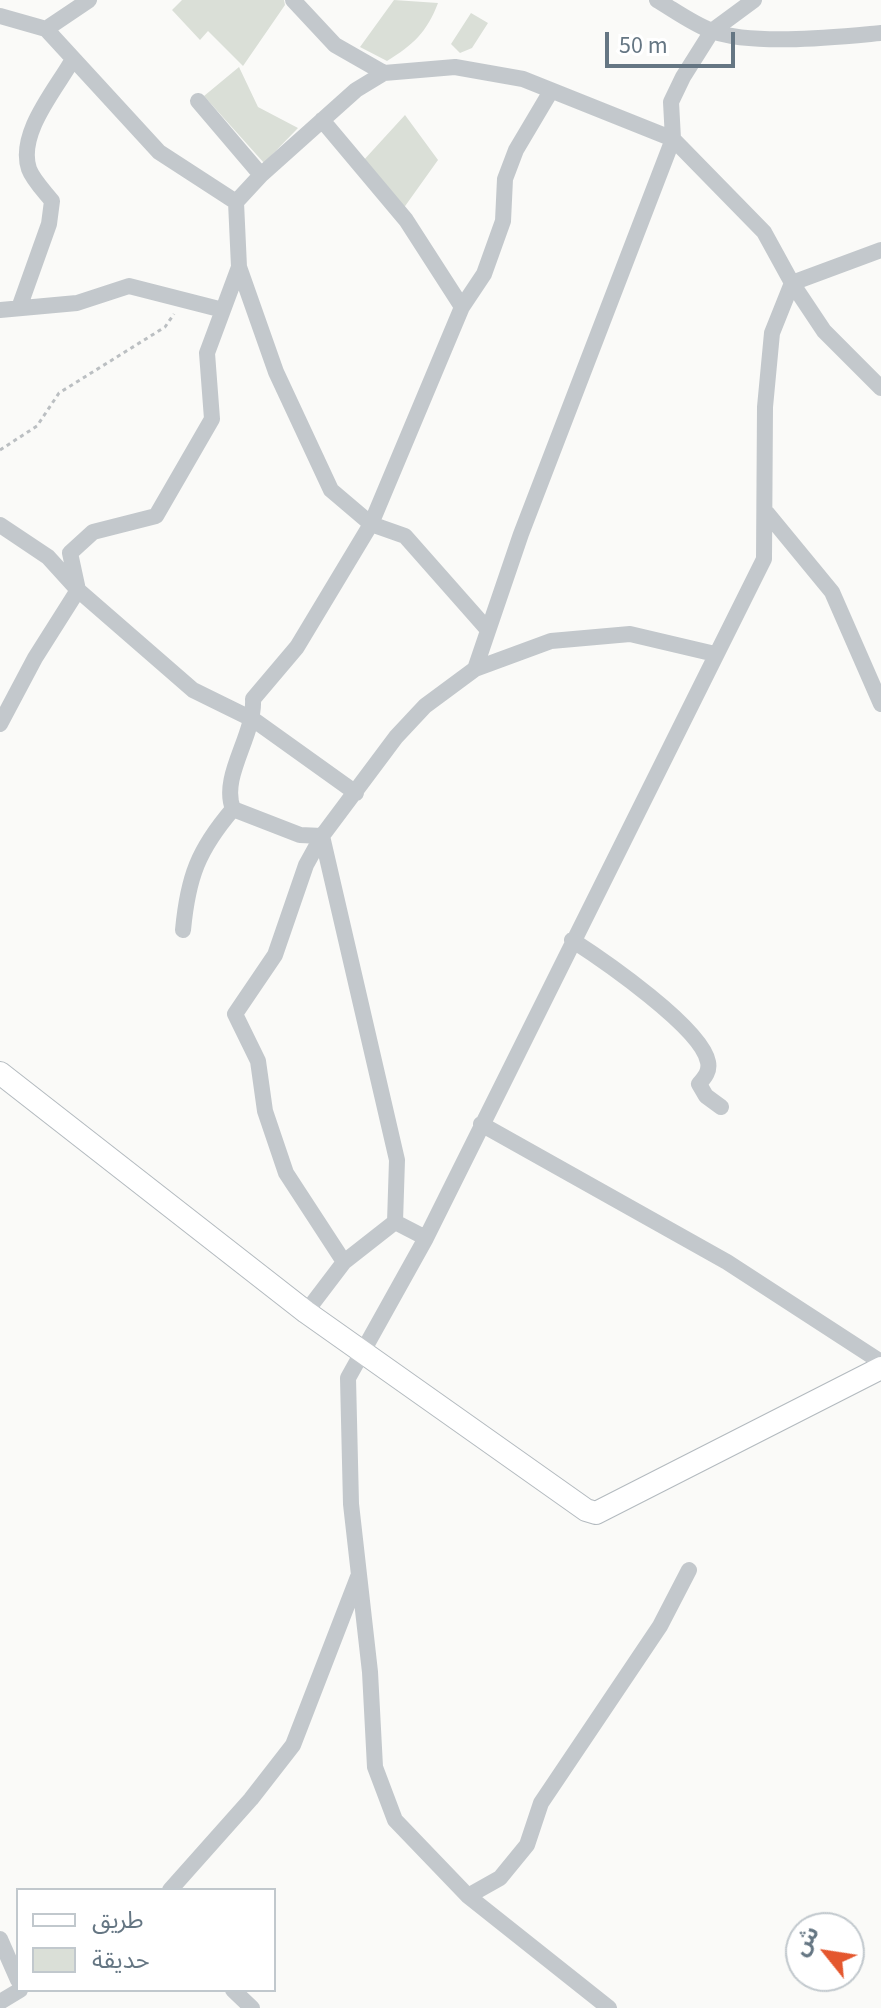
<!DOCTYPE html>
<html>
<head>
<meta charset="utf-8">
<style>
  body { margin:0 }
  #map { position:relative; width:881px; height:2008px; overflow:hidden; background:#fafaf8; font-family:"Source Sans 3","Noto Sans Arabic",sans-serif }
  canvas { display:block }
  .legend { position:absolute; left:16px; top:1888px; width:260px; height:104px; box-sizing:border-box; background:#fff; border:2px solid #c1c8cd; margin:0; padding:10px 14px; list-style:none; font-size:24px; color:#657683 }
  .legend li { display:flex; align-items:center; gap:16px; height:40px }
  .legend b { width:40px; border:2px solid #c1c8cd }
  .north { position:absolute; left:785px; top:1912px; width:80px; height:80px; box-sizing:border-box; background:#fff; border:2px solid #c1c8cd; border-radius:50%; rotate:300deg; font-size:22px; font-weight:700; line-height:32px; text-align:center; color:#657683 }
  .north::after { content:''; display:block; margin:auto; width:28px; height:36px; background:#e4572e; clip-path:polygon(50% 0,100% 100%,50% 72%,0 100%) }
  .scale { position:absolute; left:605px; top:32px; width:130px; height:36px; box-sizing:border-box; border:4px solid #657683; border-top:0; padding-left:10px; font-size:24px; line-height:28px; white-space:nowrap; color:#657683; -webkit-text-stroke:6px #fff; paint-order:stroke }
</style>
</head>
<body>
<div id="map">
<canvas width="881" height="2008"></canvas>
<ul class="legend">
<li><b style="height:10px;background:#fff"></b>طريق</li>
<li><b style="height:22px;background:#dadfd7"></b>حديقة</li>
</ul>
<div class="north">ش</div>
<div class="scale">50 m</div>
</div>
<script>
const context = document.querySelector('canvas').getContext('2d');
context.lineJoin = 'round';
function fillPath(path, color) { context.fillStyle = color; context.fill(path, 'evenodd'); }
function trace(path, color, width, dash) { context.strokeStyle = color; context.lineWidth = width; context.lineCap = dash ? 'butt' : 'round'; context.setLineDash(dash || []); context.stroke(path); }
fillPath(new Path2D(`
  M182,0H284L285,5L243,66L208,31L200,40L172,10Z
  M394,0L438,3C427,32 413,45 387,61L360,47Z
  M471,13L488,23L472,48L460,53L451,44Z
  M239,67L258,107L298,128L264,163L204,96Z
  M405,115L438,160L403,209L362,162Z`), '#dadfd7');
const secondary = new Path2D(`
  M0,1073L306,1312L586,1510L596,1513L881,1368`);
trace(secondary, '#b3babf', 24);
trace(new Path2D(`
  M0,450L37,426L59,393L165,327L174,314`), '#bbbfc2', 3, [4, 4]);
trace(new Path2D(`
  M293,0L335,45L384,73
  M657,0C674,10 693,24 712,31C754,46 836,37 881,33
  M0,16L46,29L159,152L236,202
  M46,29L89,0
  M198,101L261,175
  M322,120L406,220L462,307
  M881,250L792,283L824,331L881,388
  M239,267L276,372L331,490L371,524L405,536L488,630
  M19,308L49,224L52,201C45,192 33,180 29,169C17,133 57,88 73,59
  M0,310L77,303L129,286L223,310
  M767,513L832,592L881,704
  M0,525L48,557L78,590L193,690L254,720L356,793
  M475,669L521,534L673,139L671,102L683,77L712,31L754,0
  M0,724L35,658L78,590L70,553L93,532L156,516L212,419L207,353L239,267L236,202L261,175L356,90L384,73L455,67L523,79L673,139L764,232L792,283L772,333L765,407L764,559L426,1238L348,1378L351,1504L370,1672L375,1767L395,1820L468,1896L609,2008
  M233,809L300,835L322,836
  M322,836L397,1160L395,1222L426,1238
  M183,930C188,877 198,850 233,809C220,776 255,736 253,699L297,647L371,524L462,307L484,274L503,221L505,179L516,150L551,91
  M572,940C603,960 702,1028 708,1062C710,1071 705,1077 699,1084L706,1096L721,1107
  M481,1124L727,1262L881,1362
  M344,1262L286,1173L265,1111L258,1061L235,1014L275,955L306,865L322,836L396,737L425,706L475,669L551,641L630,634L715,654
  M306,1312L344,1262L395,1222
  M170,1890L251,1799L293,1745L358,1577
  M468,1896L500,1878L527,1845L541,1803L660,1626L689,1570
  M0,1939L18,1980
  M233,1990L252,2008
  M0,2002L20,1990`), '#c3c8cc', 16);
trace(secondary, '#fff', 22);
</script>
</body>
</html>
